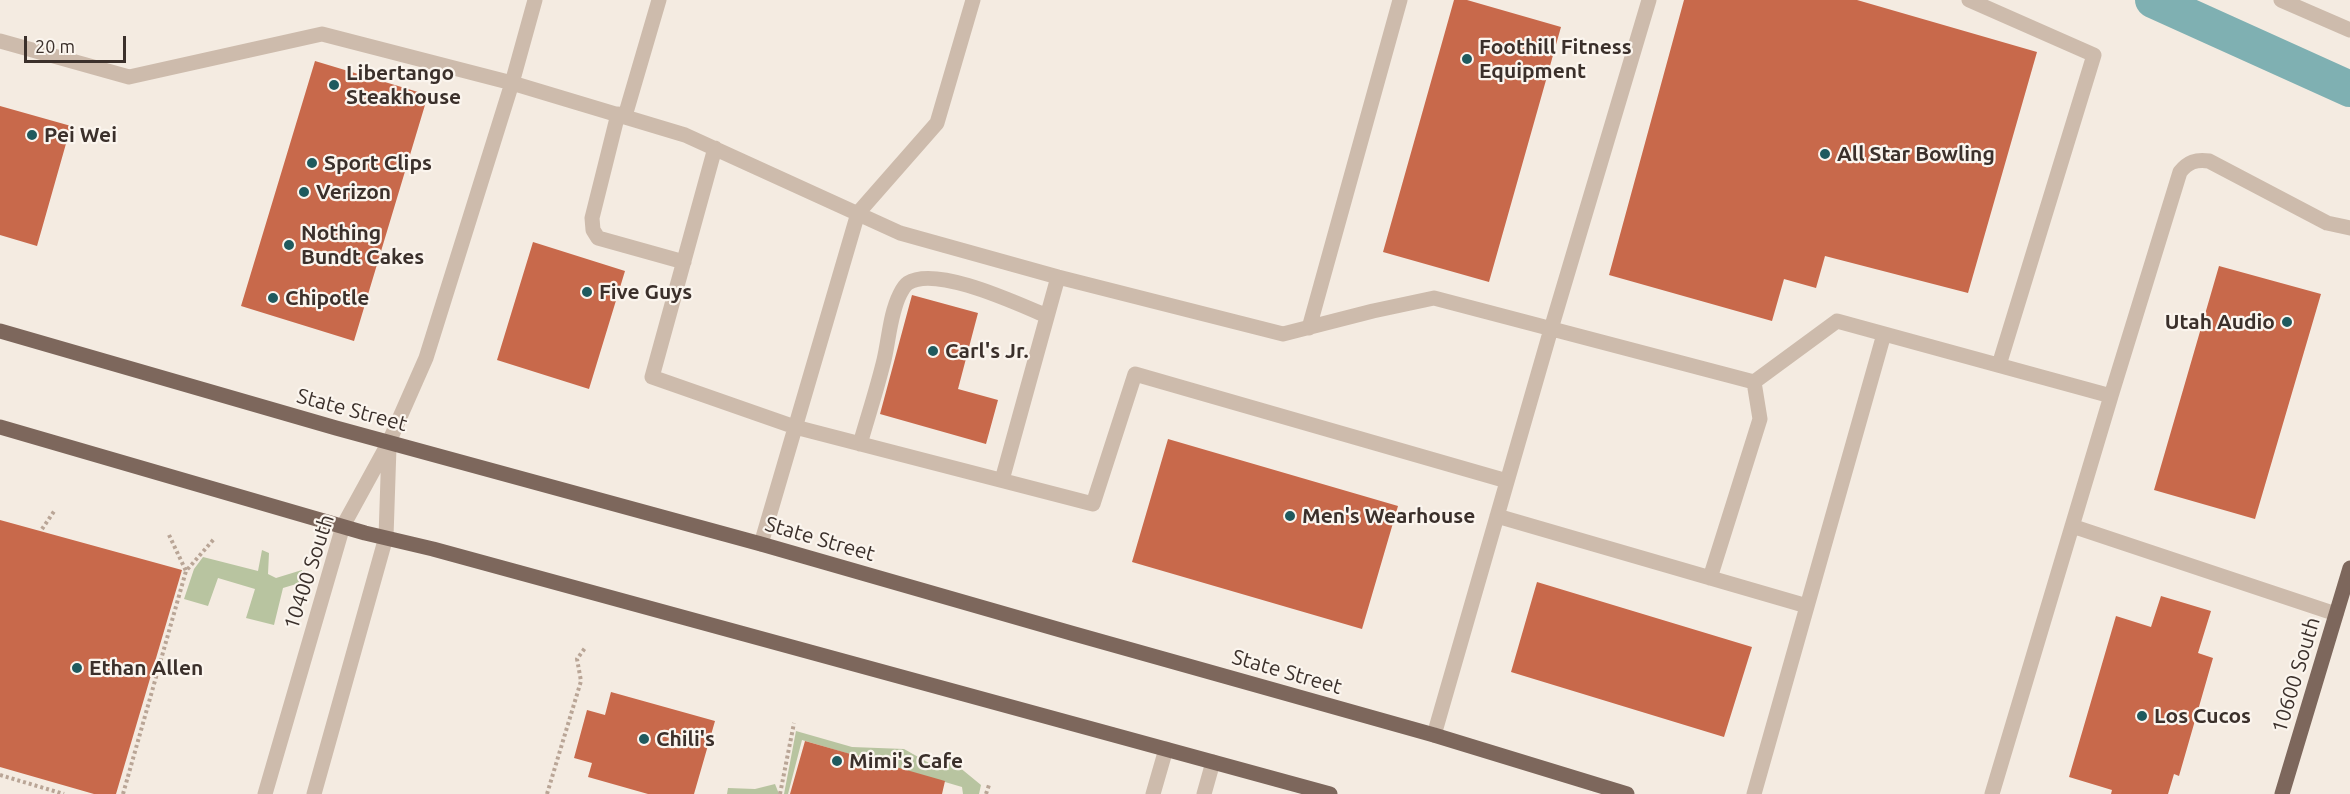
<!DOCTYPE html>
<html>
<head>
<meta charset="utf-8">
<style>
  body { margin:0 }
  #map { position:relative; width:2350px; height:794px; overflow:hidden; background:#f4ebe1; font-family:Ubuntu,sans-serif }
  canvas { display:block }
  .scale { position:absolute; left:24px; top:36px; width:102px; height:27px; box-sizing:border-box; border:3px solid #3b302b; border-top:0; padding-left:8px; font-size:18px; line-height:21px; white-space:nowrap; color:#3b302b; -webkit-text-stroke:4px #fbf5ee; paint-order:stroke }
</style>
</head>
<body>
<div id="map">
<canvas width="2350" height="794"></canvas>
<div class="scale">20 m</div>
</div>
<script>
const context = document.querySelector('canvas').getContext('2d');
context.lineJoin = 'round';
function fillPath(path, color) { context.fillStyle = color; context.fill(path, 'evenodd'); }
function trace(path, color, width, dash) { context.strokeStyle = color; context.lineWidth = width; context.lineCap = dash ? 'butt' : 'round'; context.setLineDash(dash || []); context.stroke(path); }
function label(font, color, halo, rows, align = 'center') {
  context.font = font + ' Ubuntu,sans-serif'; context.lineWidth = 4.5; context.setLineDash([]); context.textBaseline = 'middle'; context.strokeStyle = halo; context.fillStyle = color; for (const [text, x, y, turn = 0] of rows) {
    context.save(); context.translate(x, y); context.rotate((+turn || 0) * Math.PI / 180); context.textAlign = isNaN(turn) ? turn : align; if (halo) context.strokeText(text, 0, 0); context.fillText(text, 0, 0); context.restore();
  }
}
fillPath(new Path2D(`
  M262,550L269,553L268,574L276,578L302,570L303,582L283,588L274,625L246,618L255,589L218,578L208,606L184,599L194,569L203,557L258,571Z
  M796,731L852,747L904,749L929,763L953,762L981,785L979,794H963L962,787L802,740L788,794H784Z
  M775,784L779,794H727L728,788L755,789Z`), '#b8c4a0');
trace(new Path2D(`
  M2153,0L2350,89`), '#7fb0b2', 36);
fillPath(new Path2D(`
  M1454,0H1467L1561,27L1489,282L1383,252Z
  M1684,0H1857L2037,52L1968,293L1825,256L1816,288L1784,279L1772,321L1609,275Z
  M315,61L428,95L354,341L241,306Z
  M0,106L71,126L37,246L0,235Z
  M533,242L625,271L589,389L497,360Z
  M2219,266L2321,294L2255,519L2154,490Z
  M912,295L978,313L958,389L998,400L986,444L880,414Z
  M1168,439L1398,506L1362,629L1132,562Z
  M0,520L182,570L116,794H94L0,767Z
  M1537,582L1752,647L1724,737L1511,672Z
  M2161,596L2211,611L2198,653L2213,658L2179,776L2174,774L2168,794H2111L2112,790L2069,777L2116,616L2151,627Z
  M611,692L715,721L694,794H648L588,777L592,763L574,758L587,710L605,715Z
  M805,741L945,781L942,794H790Z`), '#c8694b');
trace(new Path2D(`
  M42,529L55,510
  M169,535L186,571
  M0,775L64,794
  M123,794L186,571L214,539
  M547,794L581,681L577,659L585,648
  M780,794L794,723
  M986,794L989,785`), '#b9a596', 4, [3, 3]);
trace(new Path2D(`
  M535,0L512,83L685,135L900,233L1058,277L1283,334L1373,311L1434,298L1754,382L1837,321L2111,396L1992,794
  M1969,0L2094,55L1999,365
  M2281,0L2350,30
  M0,41L129,77L322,34L512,83L426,358L389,442
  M618,114L592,218L593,230L598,238L684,262
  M625,116L659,0
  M715,148L652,377L795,427L1093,504L1135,374L1507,481
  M1309,328L1400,0
  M2111,396L2180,172C2188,162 2196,159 2209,161L2327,223L2350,228
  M860,444C868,416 877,389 884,360C889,339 890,314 900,294C902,290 905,285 908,283C936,265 1018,304 1047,316
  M1002,480L1058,277
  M1497,516L1807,606
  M2072,526L2336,614
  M761,544L858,213L937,123L973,0
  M1710,578L1760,419L1754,382
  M1434,735L1551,329L1649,0
  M1754,794L1884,334`), '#cdbbac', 15);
trace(new Path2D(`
  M265,794L343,526L389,442
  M314,794L386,537L389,447
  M1153,794L1166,749
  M1204,794L1213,762`), '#cdbbac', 15);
trace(new Path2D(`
  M0,331L336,428L761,544L1071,633L1434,735L1627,794
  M0,427L365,533L433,549L1330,794
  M2282,794L2350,568`), '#7d675c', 15);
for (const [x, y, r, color] of [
  [1467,59,6,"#1f5a5e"],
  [334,85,6,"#1f5a5e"],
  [32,135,6,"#1f5a5e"],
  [1825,154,6,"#1f5a5e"],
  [312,163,6,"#1f5a5e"],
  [304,192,6,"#1f5a5e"],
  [289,245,6,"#1f5a5e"],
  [587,292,6,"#1f5a5e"],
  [273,298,6,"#1f5a5e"],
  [2287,322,6,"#1f5a5e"],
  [933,351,6,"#1f5a5e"],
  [1290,516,6,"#1f5a5e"],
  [77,668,6,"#1f5a5e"],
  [2142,716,6,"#1f5a5e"],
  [644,739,6,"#1f5a5e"],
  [837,761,6,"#1f5a5e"]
]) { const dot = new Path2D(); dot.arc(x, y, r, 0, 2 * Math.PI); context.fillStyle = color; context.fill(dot); trace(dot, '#fbf5ee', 2); }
label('bold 21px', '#3b302b', '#fbf5ee', [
  ["Foothill Fitness",1479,47],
  ["Equipment",1479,71],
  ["Libertango",346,73],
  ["Steakhouse",346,97],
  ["Pei Wei",44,135],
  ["All Star Bowling",1837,154],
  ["Sport Clips",324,163],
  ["Verizon",316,192],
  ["Nothing",301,233],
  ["Bundt Cakes",301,257],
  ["Five Guys",599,292],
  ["Chipotle",285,298],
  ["Utah Audio",2275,322,"right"],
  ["Carl's Jr.",945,351],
  ["Men's Wearhouse",1302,516],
  ["Ethan Allen",89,668],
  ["Los Cucos",2154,716],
  ["Chili's",656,739],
  ["Mimi's Cafe",849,761]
], 'left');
label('21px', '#3b302b', '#fbf5ee', [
  ["State Street",352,410,15],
  ["State Street",820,539,16],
  ["10400 South",309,572,-72],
  ["State Street",1287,672,16],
  ["10600 South",2296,675,-73]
]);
</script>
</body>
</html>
